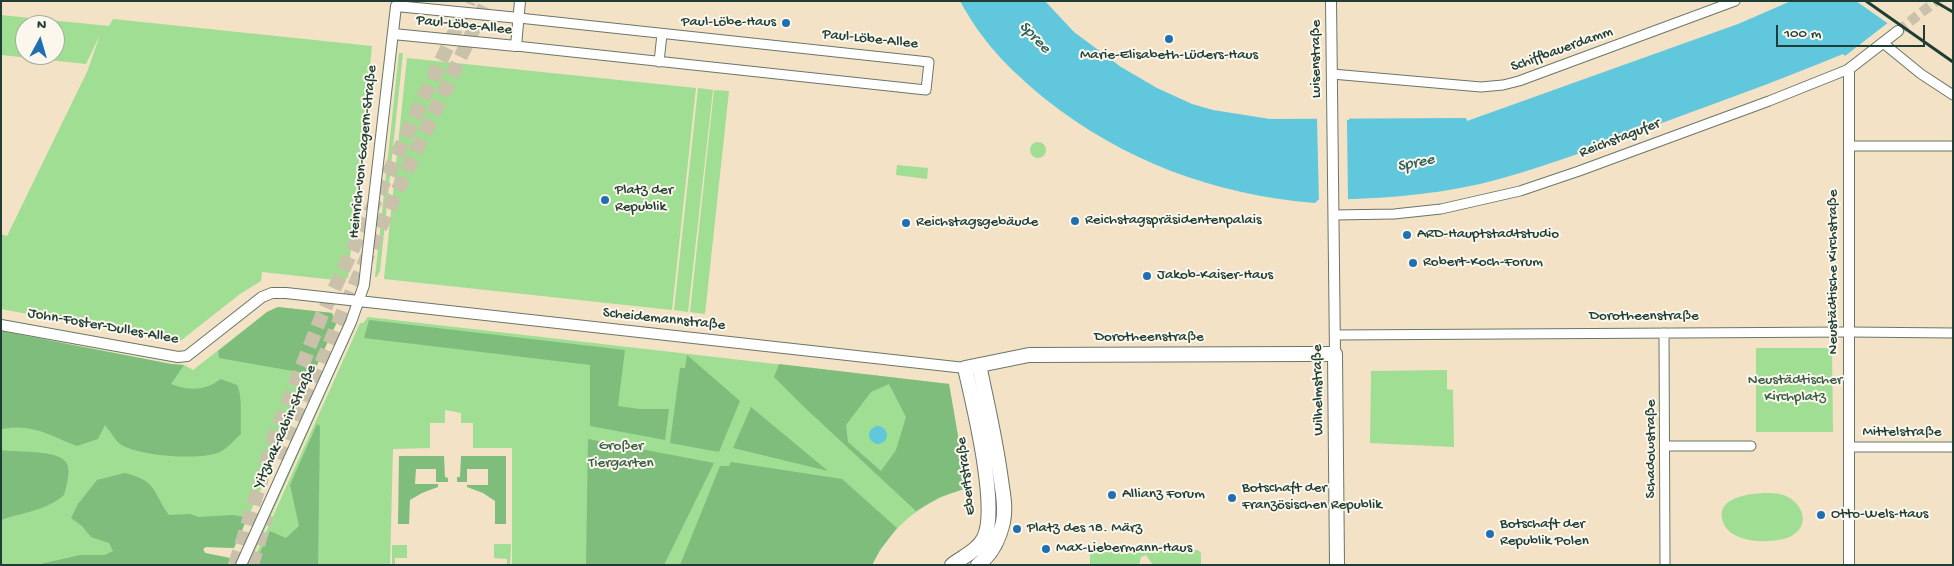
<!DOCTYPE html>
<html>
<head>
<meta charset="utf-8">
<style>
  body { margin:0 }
  #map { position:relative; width:1954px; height:566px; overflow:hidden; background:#f3e2c6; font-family:"Gochi Hand",sans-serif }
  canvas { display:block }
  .frame { position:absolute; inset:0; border:2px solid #1f3d34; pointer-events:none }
  .north { position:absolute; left:15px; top:15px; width:50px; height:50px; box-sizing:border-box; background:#fbf7ec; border:1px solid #a3ada2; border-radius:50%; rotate:6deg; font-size:14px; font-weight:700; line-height:20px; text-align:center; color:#1f3d34 }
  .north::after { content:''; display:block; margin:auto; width:18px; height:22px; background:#1f6fb2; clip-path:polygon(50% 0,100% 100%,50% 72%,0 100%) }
  .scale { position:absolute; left:1776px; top:25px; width:149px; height:22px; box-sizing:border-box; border:2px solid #1f3d34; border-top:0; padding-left:6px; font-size:15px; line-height:18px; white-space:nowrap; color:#1f3d34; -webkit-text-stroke:4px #fbf7ec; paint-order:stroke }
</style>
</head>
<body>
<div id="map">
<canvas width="1954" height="566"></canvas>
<div class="frame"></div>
<div class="north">N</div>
<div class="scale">100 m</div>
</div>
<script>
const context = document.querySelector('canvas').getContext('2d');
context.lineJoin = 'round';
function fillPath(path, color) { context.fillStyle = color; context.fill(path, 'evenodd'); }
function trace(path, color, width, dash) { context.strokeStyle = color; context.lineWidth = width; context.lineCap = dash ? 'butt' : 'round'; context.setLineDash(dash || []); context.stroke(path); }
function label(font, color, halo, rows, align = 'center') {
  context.font = font + ' "Gochi Hand",sans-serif'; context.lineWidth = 4; context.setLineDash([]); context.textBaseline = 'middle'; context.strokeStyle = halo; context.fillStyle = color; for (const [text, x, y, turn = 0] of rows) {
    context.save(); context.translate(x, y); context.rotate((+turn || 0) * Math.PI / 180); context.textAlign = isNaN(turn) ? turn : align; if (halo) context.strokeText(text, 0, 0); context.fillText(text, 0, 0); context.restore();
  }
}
fillPath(new Path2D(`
  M1,15L109,26L113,19L372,46L348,278H345L344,281L262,272L261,281L240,294L179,342L1,309V234L7,236L87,72L100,35L86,64L1,55ZM25,25H55V55H25Z
  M399,53H403L380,271L377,277H375Z
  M407,58L696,88L672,310L384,279Z
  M698,88L713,90L688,312L674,310Z
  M714,90L729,91L705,314L690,312Z
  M1030 150a8 8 0 1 1 16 0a8 8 0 1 1-16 0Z
  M897,165L928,168L927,179L896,175Z
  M278,307L332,313L336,324L234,548L206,547L203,549L205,553L230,558L228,565H1V331L171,364L184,365L193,370L267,312Z
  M368,317L949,384L967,488C924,500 892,525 872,565H512V448H473V423H461V413L445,410V423H430V448L393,449L390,565H251L360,323H363Z
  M355,322L357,323L249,565H246Z
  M1756,348H1832L1833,432H1756Z
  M1447,370V389L1453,390L1454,447L1370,443L1371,371Z
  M1764,493C1772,493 1779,493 1786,496C1803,504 1810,524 1793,535C1777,545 1732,544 1724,524C1713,498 1747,494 1764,493Z
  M494,544H511L510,565H507V559L494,558Z
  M392,545H407V558H395V565H392Z
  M1094,549L1198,550L1201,553V565H1153L1146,555L1141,557L1139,565H1090V553Z`), '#9fde93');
fillPath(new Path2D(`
  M278,307L332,313L336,324L316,367L311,372L304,373L219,358L218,351L267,312Z
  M369,320L625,350L618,406L639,409H669L665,440L590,426V365L364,338Z
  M1,331L171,364L184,365L171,384C189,391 205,391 221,379L237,385C243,397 240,419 241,434C235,439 228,448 220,452C201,461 137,456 120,444C115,440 110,431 105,425L98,439L77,446C49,435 33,423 1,429Z
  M687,355L740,401L719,452L670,443L680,368H685Z
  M779,364L949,384L967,488L940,497L916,511L802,405L774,377ZM889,384L906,417L896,450L881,471L848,442L846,425L871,392Z
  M751,407L828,471L733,448Z
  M317,424L320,426L318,565H254L270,531L286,538L299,526L290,485Z
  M588,439L714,463L664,565H586Z
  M1,450C16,453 62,449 67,464C71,472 66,487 64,495C46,511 23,512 1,520Z
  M399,456H444L445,477L448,478V482H436V469H416L415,484H438V487L422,493L410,500L409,524H398Z
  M461,456H506V524H495V501L483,493L467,487V485H488V469H467V482H457V477H460Z
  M731,462L842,479L897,528L880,550L872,565H680L720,466H729Z
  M125,473C158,481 152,492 169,515L190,514L198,517L233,515L244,517L246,521L234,548L206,547L203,549L205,553L230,558L228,565H36L80,555H105L113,551L109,543L91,537L82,526L71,518L78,504L97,480Z`), '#7fbd7d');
fillPath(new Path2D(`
  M960,1H1045L1074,32L1121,67L1157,88L1192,104L1213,110L1270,119L1466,118L1467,121L1738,24L1791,1H1916L1845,56L1843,54C1776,82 1707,106 1638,132C1585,151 1534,171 1480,184C1427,196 1373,199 1318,200L1315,203C1215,195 1123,161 1044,98C1008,68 983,43 960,1Z
  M869 435a9 9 0 1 1 18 0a9 9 0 1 1-18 0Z`), '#60c7dd');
fillPath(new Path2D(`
  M1856,1H1919L1890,25Z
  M1329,116H1349V120H1347L1348,202L1319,203L1317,118Z`), '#f3e2c6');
trace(new Path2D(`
  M1898,31L1936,1`), '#c9c1a9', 10, [10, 5]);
trace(new Path2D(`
  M284,461C340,303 416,153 487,1
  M235,565L275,435L322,315L469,1
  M252,565L267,515`), '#c9c1a9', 14, [14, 7]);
const minor = new Path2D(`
  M1883,43L1921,74L1953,95
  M516,46L926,90L929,62L519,18
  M659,62L662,34
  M1332,74L1481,87L1503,85L1519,81L1735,1
  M1849,146H1953
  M1334,215L1394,214L1441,209L1520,191L1579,171L1769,101L1849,69
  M1664,333L1665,565
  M1335,335L1849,332L1953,333
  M1666,446H1751
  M1850,447H1953`);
const tertiary = new Path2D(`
  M1331,1L1335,354
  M393,34L516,46L520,1
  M1,325L178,357L187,356L262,297L272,293H286L965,368
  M241,565L351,322L364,285L396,6L519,18
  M1849,565V69L1898,31`);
const primary = new Path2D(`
  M952,565C964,556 977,551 984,538C999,508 973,403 965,368L1029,355L1307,354H1335L1337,565
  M978,565C992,554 999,540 1003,522C1006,508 1003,494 1001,480C996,441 987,403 979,365`);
trace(minor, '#697767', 11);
trace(tertiary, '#697767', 12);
trace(primary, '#697767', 16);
trace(minor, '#fff', 9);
trace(tertiary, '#fff', 10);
trace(primary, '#fff', 14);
trace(new Path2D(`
  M1950,1L1953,2`), '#1f3d34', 1);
trace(new Path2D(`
  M1866,1L1953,62
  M1934,1L1953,12`), '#1f3d34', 3);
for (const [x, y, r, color] of [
  [786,23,5,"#1f6fb2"],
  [1169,39,5,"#1f6fb2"],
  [605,200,5,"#1f6fb2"],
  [1075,221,5,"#1f6fb2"],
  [906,223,5,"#1f6fb2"],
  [1407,235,5,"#1f6fb2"],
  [1413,263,5,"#1f6fb2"],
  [1147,276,5,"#1f6fb2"],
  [1112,495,5,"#1f6fb2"],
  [1232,498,5,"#1f6fb2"],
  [1821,515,5,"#1f6fb2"],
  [1017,529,5,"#1f6fb2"],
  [1490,534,5,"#1f6fb2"],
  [1046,549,5,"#1f6fb2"]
]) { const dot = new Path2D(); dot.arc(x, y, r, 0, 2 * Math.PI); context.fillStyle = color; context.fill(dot); trace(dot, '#fbf7ec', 2); }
label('15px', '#1f3d34', '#fbf7ec', [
  ["Paul-Löbe-Haus",776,23,"right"],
  ["Marie-Elisabeth-Lüders-Haus",1169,56,"center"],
  ["Platz der",615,191],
  ["Republik",615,208],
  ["Reichstagspräsidentenpalais",1085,221],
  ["Reichstagsgebäude",916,223],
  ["ARD-Hauptstadtstudio",1417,235],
  ["Robert-Koch-Forum",1423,263],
  ["Jakob-Kaiser-Haus",1157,276],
  ["Botschaft der",1242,489],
  ["Französischen Republik",1242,506],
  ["Allianz Forum",1122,495],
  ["Otto-Wels-Haus",1831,515],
  ["Botschaft der",1500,525],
  ["Republik Polen",1500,542],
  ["Platz des 18. März",1027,529],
  ["Max-Liebermann-Haus",1056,549]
], 'left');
label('15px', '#1f3d34', '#fbf7ec', [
  ["Paul-Löbe-Allee",464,26,6],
  ["Paul-Löbe-Allee",870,40,6],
  ["Schiffbauerdamm",1562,50,-20],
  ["Luisenstraße",1317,59,-90],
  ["Reichstagufer",1620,139,-21],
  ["Heinrich-von-Gagern-Straße",364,152,-84],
  ["Neustädtische Kirchstraße",1834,272,-90],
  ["Dorotheenstraße",1644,317],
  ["Scheidemannstraße",664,320,6],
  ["John-Foster-Dulles-Allee",103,327,10],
  ["Dorotheenstraße",1149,338],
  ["Wilhelmstraße",1319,390,-91],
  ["Yitzhak-Rabin-Straße",286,427,-66],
  ["Mittelstraße",1902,433],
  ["Schadowstraße",1652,449,-90],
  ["Ebertstraße",967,476,-97]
]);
label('15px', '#395d47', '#fbf7ec', [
  ["Neustädtischer",1795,381],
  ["Kirchplatz",1795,398],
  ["Großer",621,447],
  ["Tiergarten",621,464]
]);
label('italic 16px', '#2f605e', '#fbf7ec', [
  ["Spree",1034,38,46],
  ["Spree",1416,164,-12]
]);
</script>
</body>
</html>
